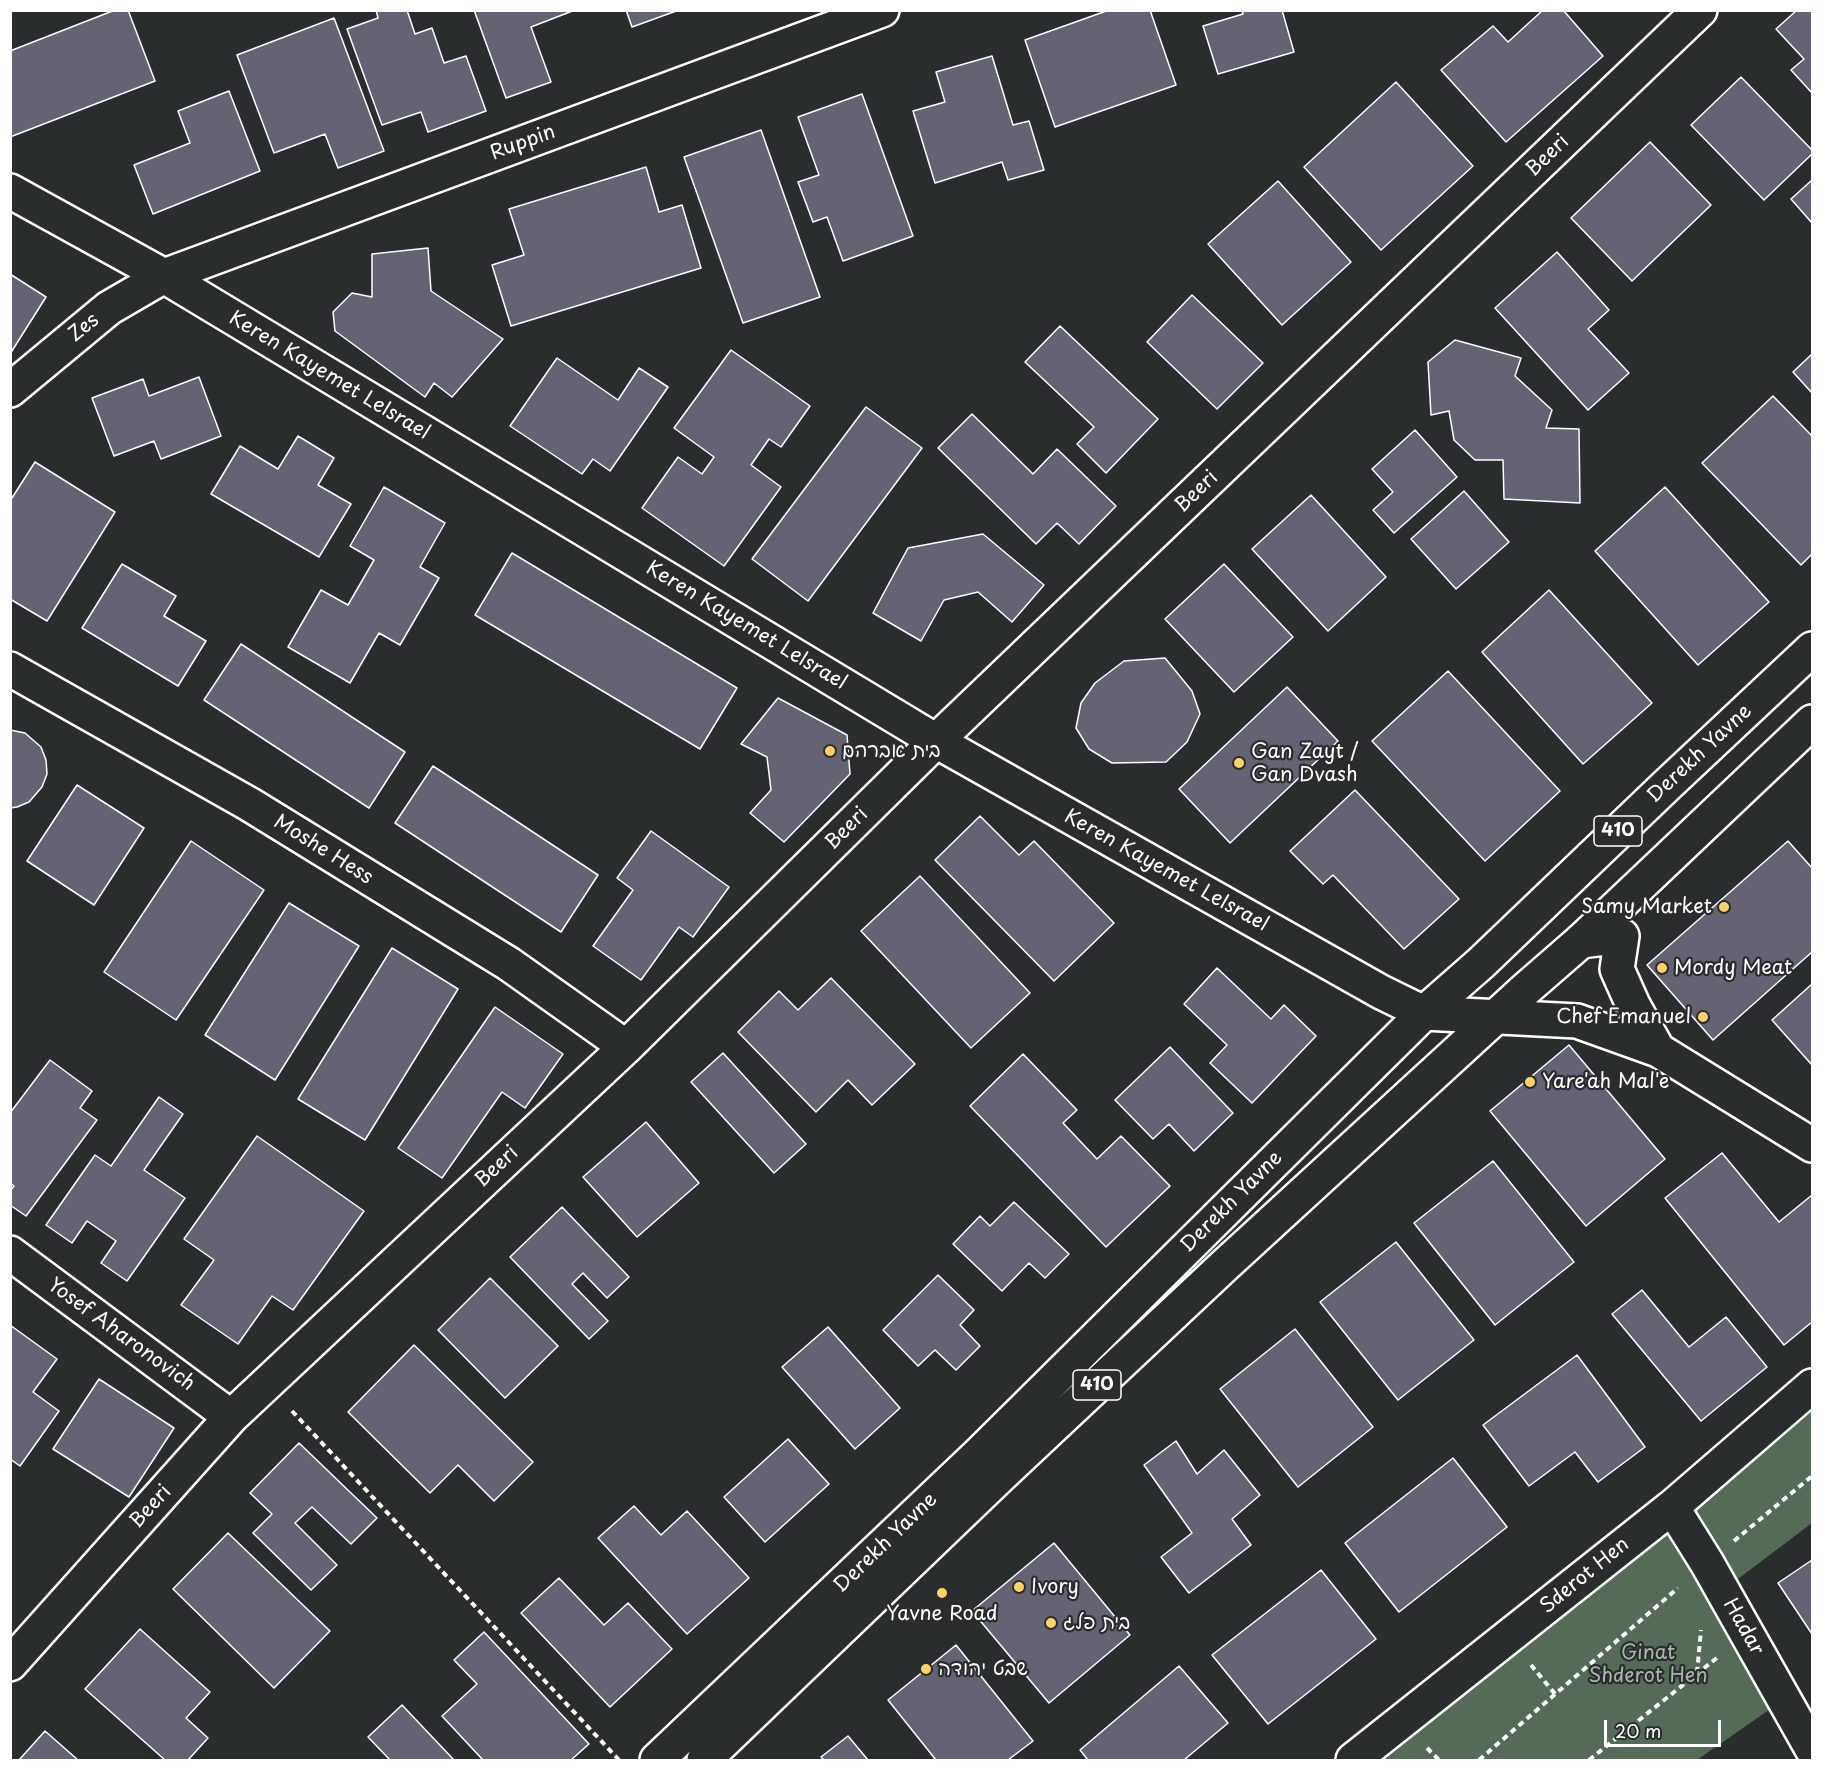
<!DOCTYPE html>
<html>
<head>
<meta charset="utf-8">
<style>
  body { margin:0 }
  #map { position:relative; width:1823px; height:1771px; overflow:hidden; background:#2a2d2e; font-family:"Playpen Sans",sans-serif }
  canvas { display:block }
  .frame { position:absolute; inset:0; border:12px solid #fff; pointer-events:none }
  .scale { position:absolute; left:1604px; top:1720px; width:117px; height:27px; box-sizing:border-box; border:3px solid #fff; border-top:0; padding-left:8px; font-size:18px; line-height:21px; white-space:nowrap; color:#fff; -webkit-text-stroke:4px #2a2d2e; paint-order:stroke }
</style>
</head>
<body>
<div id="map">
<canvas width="1823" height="1771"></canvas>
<div class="frame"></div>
<div class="scale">20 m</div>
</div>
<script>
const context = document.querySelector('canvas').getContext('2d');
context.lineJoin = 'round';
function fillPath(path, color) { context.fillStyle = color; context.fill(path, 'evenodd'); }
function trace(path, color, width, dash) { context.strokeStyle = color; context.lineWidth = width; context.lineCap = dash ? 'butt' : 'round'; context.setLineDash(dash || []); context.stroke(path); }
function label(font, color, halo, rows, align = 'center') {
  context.font = font + ' "Playpen Sans","Playpen Sans Hebrew",sans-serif'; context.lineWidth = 4.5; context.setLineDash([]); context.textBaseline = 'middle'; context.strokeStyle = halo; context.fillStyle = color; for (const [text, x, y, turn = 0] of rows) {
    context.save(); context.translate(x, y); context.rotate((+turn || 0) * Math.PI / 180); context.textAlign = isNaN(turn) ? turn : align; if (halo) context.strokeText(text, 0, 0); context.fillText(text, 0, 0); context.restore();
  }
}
fillPath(new Path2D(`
  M1812,1399V1523L1726,1588L1682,1516Z
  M1674,1522L1776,1705L1697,1760H1368Z`), '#556b57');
const building = new Path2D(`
  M115,10H128L155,81L10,137V51Z
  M376,10H407L415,34L432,28L444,63L466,56L486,111L428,132L421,112L382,125L347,29L378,18Z
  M474,10H575L531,27L551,82L506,98Z
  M626,10H679L632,27Z
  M1109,10H1150L1176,85L1055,127L1025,40Z
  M1242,10H1282L1294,52L1218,74L1203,26L1243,14Z
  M1543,10H1563L1603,56L1506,142L1441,70L1493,26L1508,42Z
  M1797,10H1812V93L1791,70L1804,59L1776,29Z
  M334,18L384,151L338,168L325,134L274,153L237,55Z
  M992,56L1013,125L1029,121L1044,170L1008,180L1002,162L935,183L913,111L945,102L936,72Z
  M1741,77L1812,150V154L1764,200L1691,125Z
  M1396,82L1473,166L1381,250L1304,167Z
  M229,91L260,171L153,214L134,165L190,143L178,111Z
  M862,94L913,236L843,261L827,217L813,222L798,182L819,175L798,117Z
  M761,130L820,297L743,323L684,157Z
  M1650,142L1711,205L1632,281L1571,218Z
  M646,167L659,212L682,205L701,268L511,326L492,265L524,255L509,209Z
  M1812,180V223L1791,199Z
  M1278,181L1351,262L1282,325L1208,244Z
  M428,248L431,291L503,339L452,397L434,383L425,397L335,331L333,312L352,293L372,297V254Z
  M1557,252L1609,310L1588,329L1629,373L1588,410L1495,308Z
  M10,274L46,297L10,354Z
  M1192,295L1263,363L1217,409L1147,342Z
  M1060,326L1158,419L1106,473L1077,444L1094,427L1025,362Z
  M1455,340L1521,358L1515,376L1552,410L1546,428L1579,429L1580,503L1504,499L1503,460H1475L1454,440L1449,411L1431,415L1428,362Z
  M731,350L810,406L781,447L769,439L751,465L781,487L724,566L642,508L678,457L702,474L714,457L674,428Z
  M1812,354V393L1793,372Z
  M557,358L618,400L639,368L668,387L610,471L593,459L582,474L510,426Z
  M199,377L221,436L161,459L154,441L114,456L92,398L143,379L149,396Z
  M1773,396L1812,436V554L1801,565L1702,463Z
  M866,407L922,448L808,601L752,559Z
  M972,414L1033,474L1057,449L1116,506L1079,544L1057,523L1036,544L938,448Z
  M1415,430L1457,477L1394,533L1373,510L1393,492L1372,469Z
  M298,436L334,458L318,485L351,504L319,557L211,494L240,446L278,469Z
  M35,462L115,512L47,621L10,599V501Z
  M384,487L445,523L420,567L439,578L400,645L379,633L350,683L288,647L321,590L348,605L374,560L350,546Z
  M1665,487L1769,602L1698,665L1595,551Z
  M1464,491L1509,542L1456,589L1411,539Z
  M1311,495L1386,577L1328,631L1252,549Z
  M983,534L1044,585L1012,622L978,592L944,600L921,641L873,613L908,548Z
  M512,553L737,688L700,749L475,615Z
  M122,564L176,596L164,616L206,641L178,686L82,628Z
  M1224,564L1293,637L1234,692L1165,619Z
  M1549,590L1652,703L1583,764L1482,652Z
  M241,644L405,752L369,808L204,700Z
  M1165,658L1192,691L1200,714L1187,742L1166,762L1112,763L1089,749L1076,728L1081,703L1095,683L1124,661Z
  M1448,671L1560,791L1485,861L1372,741Z
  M1287,687L1338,741L1230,843L1179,789Z
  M778,698L847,735L850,774L784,842L750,813L771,790L767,757L741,744Z
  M10,730L25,733L41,747L46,760L47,774L42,787L29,802L17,807L10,808Z
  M433,766L598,875L561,932L395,823Z
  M77,785L144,828L94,905L27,861Z
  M1355,790L1459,899L1404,949L1333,875L1323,884L1290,851Z
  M980,816L1019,855L1034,841L1114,923L1054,981L935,860Z
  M651,831L729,887L693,937L679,927L641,980L593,946L633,890L617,878Z
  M191,841L264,890L176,1020L104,972Z
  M1788,841L1812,868V952L1713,1040L1647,965Z
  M920,876L1030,993L971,1048L861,931Z
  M289,903L359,946L275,1080L205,1035Z
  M392,948L458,989L365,1140L298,1099Z
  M1217,968L1271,1019L1284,1005L1316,1036L1252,1103L1210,1063L1227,1045L1184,1004Z
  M831,978L915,1064L872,1105L848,1080L816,1112L738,1032L779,991L798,1010Z
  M1812,984V1065L1772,1020Z
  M495,1007L563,1054L525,1108L502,1092L442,1178L398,1148Z
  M1569,1045L1665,1159L1586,1226L1490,1111Z
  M1170,1047L1233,1113L1194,1151L1169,1124L1153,1139L1115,1100Z
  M723,1053L806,1144L774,1173L691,1082Z
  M1023,1054L1077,1110L1063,1123L1097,1159L1121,1136L1170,1186L1106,1247L970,1106Z
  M50,1060L92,1091L80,1108L97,1120L26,1216L10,1205V1191L14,1186L10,1183V1113Z
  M159,1097L183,1114L144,1170L185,1198L127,1281L101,1263L116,1241L87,1221L72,1243L46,1225L95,1155L111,1166Z
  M646,1122L699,1183L637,1237L583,1177Z
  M257,1136L364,1211L293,1310L272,1296L238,1344L181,1305L214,1260L184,1239Z
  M1722,1153L1779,1222L1812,1195V1322L1784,1345L1665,1198Z
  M1493,1161L1574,1262L1495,1325L1414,1223Z
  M1014,1202L1069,1254L1045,1278L1029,1263L1002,1291L953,1244L980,1216L990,1226Z
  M562,1207L629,1277L607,1298L583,1273L572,1284L608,1321L589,1339L510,1257Z
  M1396,1242L1474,1340L1398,1400L1320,1302Z
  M938,1275L974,1310L960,1325L980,1346L956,1370L935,1350L918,1366L883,1330Z
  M490,1278L558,1346L505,1398L438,1330Z
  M1642,1290L1689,1347L1726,1317L1767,1367L1701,1421L1612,1314Z
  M10,1325L57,1359L33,1392L59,1411L20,1466L10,1459Z
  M828,1327L900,1408L855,1449L782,1367Z
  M1295,1329L1373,1427L1298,1487L1220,1389Z
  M414,1345L533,1462L494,1501L458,1465L430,1493L348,1412Z
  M1577,1355L1645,1447L1598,1482L1575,1452L1529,1486L1483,1425Z
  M99,1379L174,1428L129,1497L53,1449Z
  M788,1439L829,1484L765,1542L724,1497Z
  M1176,1441L1197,1474L1224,1450L1260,1495L1232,1519L1251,1545L1189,1593L1161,1557L1192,1533L1144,1465Z
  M299,1443L377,1518L351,1544L312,1507L295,1523L337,1565L311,1590L253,1533L272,1514L250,1493Z
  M1453,1458L1507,1527L1399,1612L1345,1543Z
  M634,1506L661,1535L687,1511L749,1578L687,1634L598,1538Z
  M228,1533L330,1631L274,1688L173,1589Z
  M1054,1543L1130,1635L1049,1703L972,1611Z
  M1812,1560V1634L1778,1583Z
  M1321,1570L1376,1639L1268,1724L1212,1655Z
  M559,1578L604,1625L628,1603L672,1649L610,1707L521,1613Z
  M140,1629L210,1692L186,1718L208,1738L188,1760H165L85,1689Z
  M484,1632L589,1744L571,1760H483L442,1716L477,1684L454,1660Z
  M956,1645L1033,1741L1008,1760H936L888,1700Z
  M1179,1666L1228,1723L1184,1760H1088L1080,1750Z
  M402,1705L454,1760H390L368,1737Z
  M45,1731L78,1760H19Z
  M848,1736L868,1760H824L821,1757Z`);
fillPath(building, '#646273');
trace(building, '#fff', 1.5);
const minor = new Path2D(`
  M10,191L164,276L936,741L1381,992L1424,1013L1577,1021L1658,1050L1812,1145
  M10,390L109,308L164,276L882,10
  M10,669L249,804L509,964L626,1047
  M1581,941L1622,936L1617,969L1633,1005L1658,1050
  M10,1253L231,1417
  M1672,1507L1707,1563L1812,1749
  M10,1664L231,1417L626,1047L936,741L1700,10
  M1353,1760L1672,1507L1812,1386`);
const primary = new Path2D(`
  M657,1760L979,1454L1424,1013L1481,963L1667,785L1812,649
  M704,1760L1000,1476L1225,1265L1527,988L1581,941L1812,722`);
trace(minor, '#fff', 38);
trace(primary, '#fff', 38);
trace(new Path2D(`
  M292,1411L619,1760
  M1734,1541L1812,1476
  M1531,1665L1555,1694
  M1697,1673L1701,1630
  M1427,1748L1439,1760
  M1479,1760L1678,1588
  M1589,1760L1718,1657`), '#fff', 4, [6, 4.5]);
trace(minor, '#2a2d2e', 33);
trace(primary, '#2a2d2e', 33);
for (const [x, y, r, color] of [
  [830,751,6,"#ffd166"],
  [1239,763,6,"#ffd166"],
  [1724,907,6,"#ffd166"],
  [1662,968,6,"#ffd166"],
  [1703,1017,6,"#ffd166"],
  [1530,1082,6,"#ffd166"],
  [1019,1587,6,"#ffd166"],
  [942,1593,6,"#ffd166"],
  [1051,1623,6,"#ffd166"],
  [926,1669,6,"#ffd166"]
]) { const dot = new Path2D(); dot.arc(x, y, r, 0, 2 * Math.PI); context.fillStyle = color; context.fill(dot); trace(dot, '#2a2d2e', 2); }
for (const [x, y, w] of [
  [1618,831,48],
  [1097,1385,48]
]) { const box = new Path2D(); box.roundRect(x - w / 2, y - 15, w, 30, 4.5); context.fillStyle = '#2a2d2e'; context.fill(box); trace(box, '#fff', 1.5); }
label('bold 18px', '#fff', null, [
  ["410",1618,831],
  ["410",1097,1385]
]);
label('20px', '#fff', '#2a2d2e', [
  ["Ruppin",523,143,-20],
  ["Beeri",1548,156,-44],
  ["Zes",84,328,-39],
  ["Keren Kayemet LeIsrael",329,376,31],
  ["Beeri",1197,492,-44],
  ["Keren Kayemet LeIsrael",746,626,31],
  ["Derekh Yavne",1700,754,-43],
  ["Beeri",847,829,-45],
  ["Moshe Hess",323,850,32],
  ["Keren Kayemet LeIsrael",1166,871,29],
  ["Beeri",497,1167,-43],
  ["Derekh Yavne",1232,1202,-45],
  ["Yosef Aharonovich",121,1335,36],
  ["Beeri",151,1507,-48],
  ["Derekh Yavne",886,1543,-44],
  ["Sderot Hen",1585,1576,-39],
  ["Hadar",1743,1627,60]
]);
label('20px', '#fff', '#2a2d2e', [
  ["בית אברהם",842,751],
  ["Gan Zayt /",1251,752],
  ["Gan Dvash",1251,775],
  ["Samy Market",1712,907,"right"],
  ["Mordy Meat",1674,968],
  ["Chef Emanuel",1691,1017,"right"],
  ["Yare'ah Mal'e",1542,1082],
  ["Ivory",1031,1587],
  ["Yavne Road",942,1614,"center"],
  ["בית פלג",1063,1623],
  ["שבט יהודה",938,1669]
], 'left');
label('20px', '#aab5ab', '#2a2d2e', [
  ["Ginat",1648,1653],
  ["Shderot Hen",1648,1676]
]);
</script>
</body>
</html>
